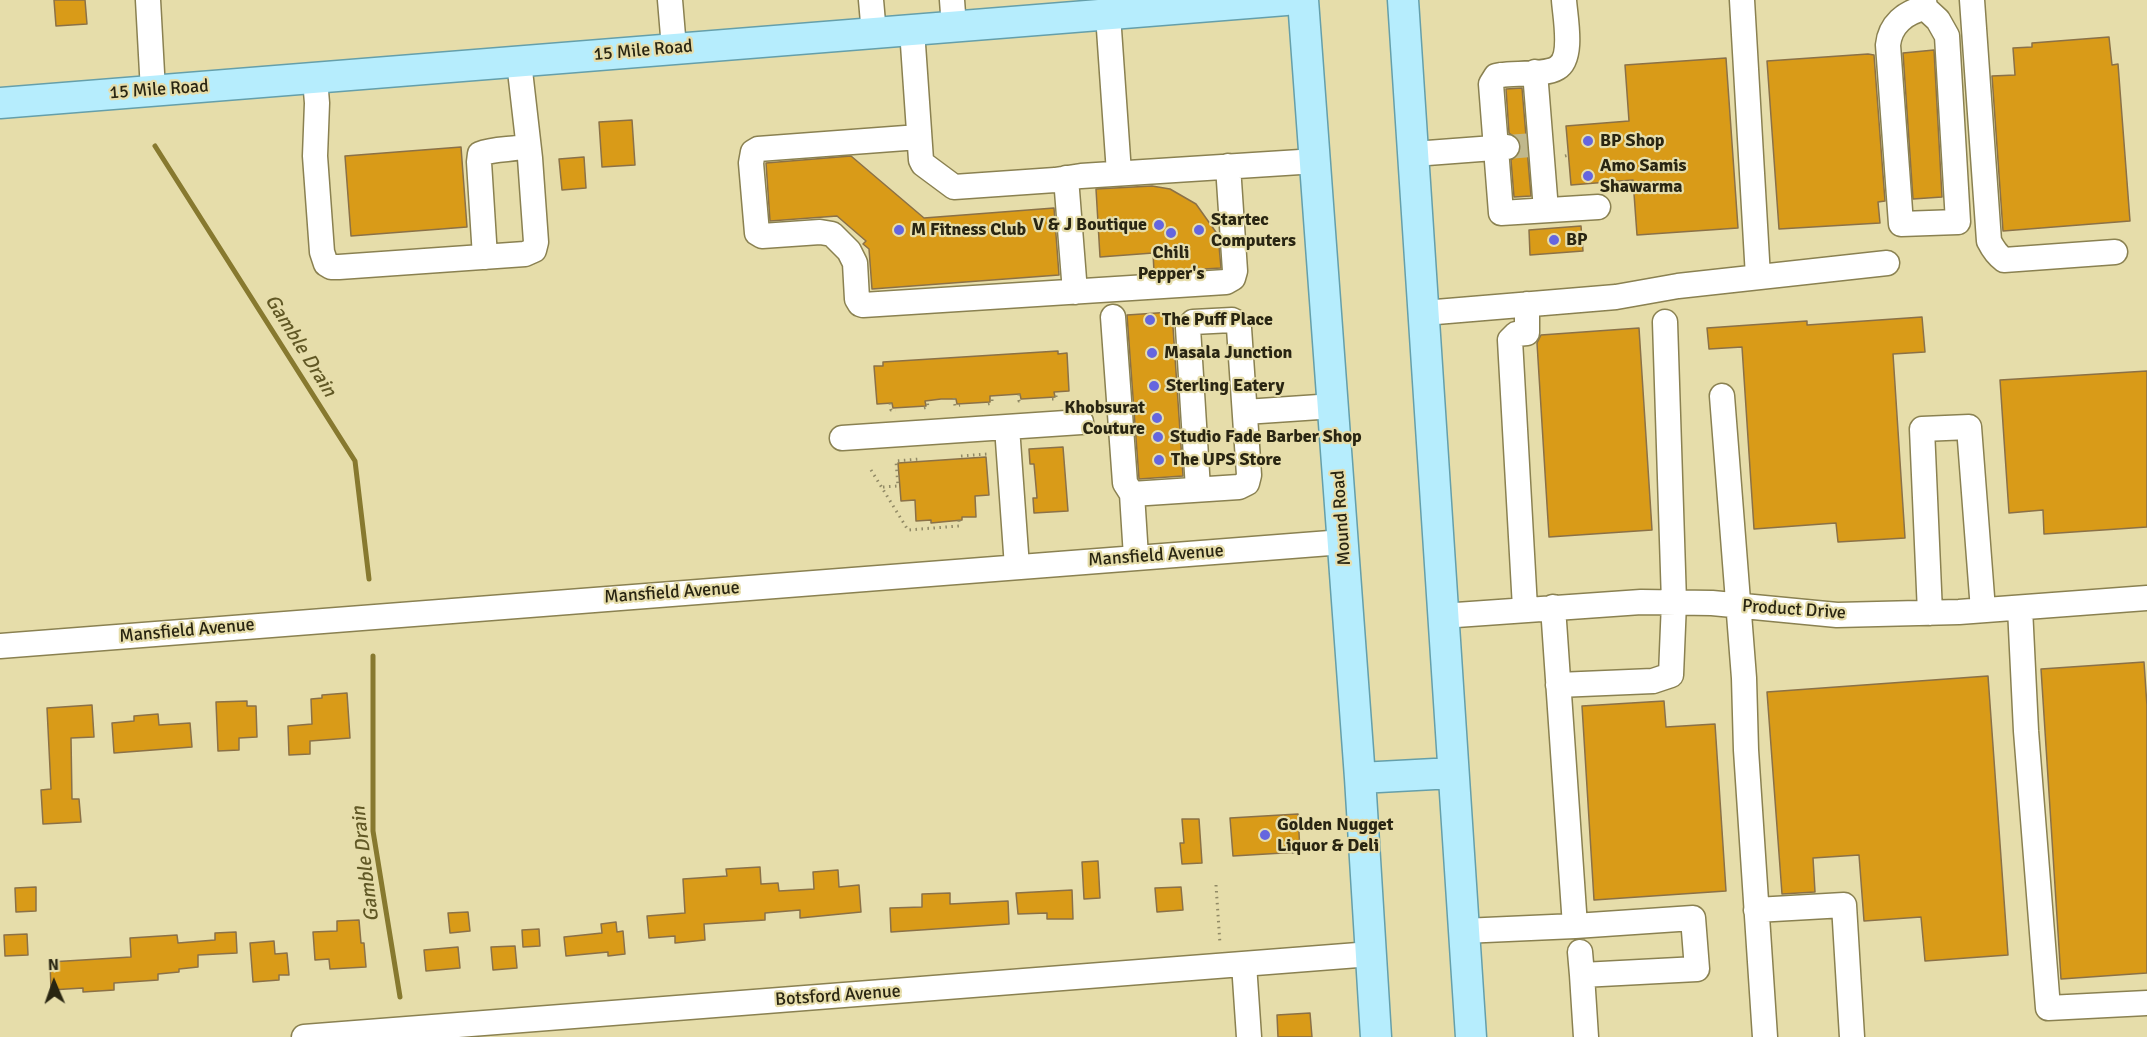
<!DOCTYPE html>
<html>
<head>
<meta charset="utf-8">
<style>
  body { margin:0 }
  #map { position:relative; width:2147px; height:1037px; overflow:hidden; background:#e6ddaa; font-family:Signika,sans-serif }
  canvas { display:block }
  .north { position:absolute; left:24px; top:953px; width:60px; height:60px; -webkit-text-stroke:4px #e6ddaa; paint-order:stroke; rotate:358deg; font-size:16px; font-weight:700; line-height:24px; text-align:center; color:#292512 }
  .north::after { content:''; display:block; margin:auto; width:21px; height:27px; background:#292512; clip-path:polygon(50% 0,100% 100%,50% 72%,0 100%) }
</style>
</head>
<body>
<div id="map">
<canvas width="2147" height="1037"></canvas>
<div class="north">N</div>
</div>
<script>
const context = document.querySelector('canvas').getContext('2d');
context.lineJoin = 'round';
function trace(path, color, width, dash) { context.strokeStyle = color; context.lineWidth = width; context.lineCap = dash ? 'butt' : 'round'; context.setLineDash(dash || []); context.stroke(path); }
function fillPath(path, color) { context.fillStyle = color; context.fill(path, 'evenodd'); }
function label(font, color, halo, rows, align = 'center') {
  context.font = font + ' Signika,sans-serif'; context.lineWidth = 4.5; context.setLineDash([]); context.textBaseline = 'middle'; context.strokeStyle = halo; context.fillStyle = color; for (const [text, x, y, turn = 0] of rows) {
    context.save(); context.translate(x, y); context.rotate((+turn || 0) * Math.PI / 180); context.textAlign = isNaN(turn) ? turn : align; if (halo) context.strokeText(text, 0, 0); context.fillText(text, 0, 0); context.restore();
  }
}
trace(new Path2D(`
  M155,146L355,461L369,579
  M373,656V831L400,997`), '#87792f', 5);
const building = new Path2D(`
  M54,0H85L87,24L56,26Z
  M2109,37L2112,65L2118,64L2130,221L2003,231L1992,76L2015,75L2013,48L2032,47V43Z
  M1934,50L1942,197L1913,199L1903,53Z
  M1868,54L1874,55L1885,201L1878,202L1880,223L1779,229L1767,61Z
  M1726,58L1738,228L1637,235L1633,180L1571,185L1566,126L1629,121L1625,65Z
  M1522,88L1531,196L1514,197L1511,160L1520,154L1521,145L1518,139L1509,133L1506,89Z
  M632,120L635,165L602,167L599,122Z
  M461,147L467,227L351,236L345,156Z
  M851,156L924,218L1054,208L1059,275L872,289L869,249L863,244L866,241L837,216L770,221L766,163Z
  M584,157L586,188L562,190L559,159Z
  M1152,186L1170,189L1196,204L1218,235L1221,268L1154,272L1153,253L1100,257L1096,189Z
  M1581,226L1583,251L1530,255L1529,230Z
  M1172,312L1183,476L1139,479L1127,315Z
  M1922,317L1925,352L1893,354L1905,538L1838,542L1836,523L1754,529L1742,347L1709,349L1707,328L1807,321V325Z
  M1639,328L1652,530L1549,537L1537,343L1541,335Z
  M1058,351V354L1067,353L1069,391L1054,392L1055,397L1021,399L1020,394L990,396V402L957,404L956,399H941L925,401L926,406L893,408L892,403L877,404L874,366H883V362Z
  M2147,371V527L2044,534L2043,510L2009,513L2000,380Z
  M1063,447L1068,511L1034,513L1033,498H1037L1034,464H1030L1029,449Z
  M986,457L989,495L975,496L976,517H962V520L931,523V520L916,521L915,500L901,501L898,463Z
  M2144,662L2147,706V973L2061,979L2041,669Z
  M1988,676L2008,955L1925,961L1921,917L1864,921L1859,855L1813,858L1815,892L1782,894L1767,692Z
  M347,693L350,738L310,741V754L289,755L288,726L312,724L311,699L322,698V695Z
  M247,701V706H256L257,737L239,738V750L218,751L216,702Z
  M1664,701L1666,727L1715,724L1726,891L1594,900L1582,706Z
  M92,705L94,737L71,738L72,799H79L81,822L43,824L41,790L51,789L47,708Z
  M158,714L159,725L190,723L192,747L114,753L112,723L134,721V716Z
  M1298,814L1300,852L1233,856L1230,818Z
  M1182,819H1199L1202,863L1182,864L1180,843H1184Z
  M1098,861L1100,898L1084,899L1082,862Z
  M760,867L761,884L778,883L779,891L814,889L813,872L838,870L839,887L859,885L861,912L800,918V910L765,913V920L704,924L705,940L675,943V936L649,938L647,916L685,913L683,879L727,876L726,869Z
  M36,887V911L16,912L15,888Z
  M1181,887L1183,910L1157,912L1155,888Z
  M1072,890L1073,919H1047V913L1018,914L1016,893Z
  M950,893V904L1008,901L1009,924L891,932L890,908L922,907V894Z
  M468,912L470,931L450,933L448,913Z
  M359,920L361,943H364L366,967L330,969L329,959L315,960L313,932L337,931V921Z
  M616,922L617,932L623,931L625,954L608,956V952L566,956L564,937L602,933L601,924Z
  M539,929L540,946L523,947L522,930Z
  M236,932L237,953L198,955V967L179,969V972L158,974V980L114,983V990L83,992V988L51,990L50,962L131,957L130,938L177,935L178,943L215,940V933Z
  M27,934L28,955L5,956L4,935Z
  M274,941L275,954L287,953L289,975H279V980L253,982L250,943Z
  M515,946L517,968L493,970L491,947Z
  M458,947L460,968L426,971L424,950Z
  M1310,1013L1312,1037H1278L1277,1015Z`);
fillPath(building, '#d99b18');
trace(building, '#8b7147', 1.5);
trace(new Path2D(`
  M1507,147L1533,145`), '#c0b88c', 24, [24, 12]);
const minor = new Path2D(`
  M148,0L153,91
  M670,0L674,48
  M871,0L874,34
  M952,0L954,27
  M1564,0C1565,17 1574,58 1557,68C1546,75 1515,73 1501,75L1496,76L1491,84L1501,213L1598,207
  M1742,0L1758,277
  M1924,0L1925,8L1938,20L1947,36L1958,222L1901,224L1888,45C1890,25 1905,12 1925,8
  M1972,0L1989,241C1993,249 1997,255 2004,260L2115,252
  M1108,15L1119,173
  M912,30L921,160L923,164L954,187L1055,180L1081,176L1316,161
  M1535,72L1546,210
  M315,79L317,103L315,156L322,252L326,264L331,267H339L525,254L534,250L536,242L530,158L519,62
  M919,137L758,149L753,152L751,163L757,233L762,236L820,232L832,234L849,251L855,263L857,299L860,304L863,305L1226,282L1233,278L1235,271L1228,166
  M1414,154L1507,147
  M1066,178L1075,292
  M485,257L479,162L480,154C494,148 513,150 528,146
  M1424,313L1616,297L1678,286L1887,263
  M1113,317L1125,483L1132,494L1136,557
  M1722,396L1744,678L1746,750L1765,1037
  M1245,412L1334,406
  M1007,427L1017,567
  M842,438L1081,422
  M1132,494L1239,487L1247,483L1249,475L1239,328L1236,322L1232,320L1193,322L1188,328L1198,489
  M1525,608L1510,340L1516,334L1527,333V304
  M2020,608L2026,731L2048,1008L2147,1003
  M1930,613L1922,429L1969,427L1983,610
  M1442,616L1641,602L1712,603L1837,615L1959,612L2147,598
  M0,646L1343,542
  M1558,685L1653,681L1671,675L1674,602L1665,322
  M1756,910L1844,905L1852,1037
  M1575,926L1693,918L1697,969L1582,975L1580,952
  M1463,931L1575,926L1553,607
  M1244,964L1249,1037
  M1582,975L1586,1037
  M304,1037L1371,954`);
const major = new Path2D(`
  M1303,0L1360,778L1376,1037
  M1403,0L1471,1037
  M0,103L1286,0
  M1360,778L1453,773`);
trace(minor, '#8a8151', 27);
trace(major, '#659faa', 33);
trace(new Path2D(`
  M1565,156L1569,155
  M1019,394V401H1024
  M954,398L955,406L960,405
  M1052,399H1056V392
  M890,403L891,410H896
  M988,404L992,403V396
  M924,408L928,407L927,400
  M961,456L987,454V456
  M871,470L908,530L959,526V520
  M883,487L898,486L896,461L920,459
  M1293,852L1294,855
  M1216,885L1220,944`), '#908965', 3, [1.5, 4.5]);
trace(minor, '#fff', 24);
trace(major, '#b6edfd', 30);
for (const [x, y, r, color] of [
  [1588,141,6,"#6566df"],
  [1588,176,6,"#6566df"],
  [1159,225,6,"#6566df"],
  [899,230,6,"#6566df"],
  [1199,230,6,"#6566df"],
  [1171,233,6,"#6566df"],
  [1554,240,6,"#6566df"],
  [1150,320,6,"#6566df"],
  [1152,353,6,"#6566df"],
  [1154,386,6,"#6566df"],
  [1157,418,6,"#6566df"],
  [1158,437,6,"#6566df"],
  [1159,460,6,"#6566df"],
  [1265,835,6,"#6566df"]
]) { const dot = new Path2D(); dot.arc(x, y, r, 0, 2 * Math.PI); context.fillStyle = color; context.fill(dot); trace(dot, '#e6ddaa', 2); }
label('18px', '#292512', '#e6ddaa', [
  ["15 Mile Road",643,51,-5],
  ["15 Mile Road",159,90,-4],
  ["Mound Road",1342,518,-94],
  ["Mansfield Avenue",1156,556,-4],
  ["Mansfield Avenue",672,593,-4],
  ["Product Drive",1794,610,4],
  ["Mansfield Avenue",187,631,-5],
  ["Botsford Avenue",838,996,-4]
]);
label('bold 18px', '#292512', '#e6ddaa', [
  ["BP Shop",1600,141],
  ["Amo Samis",1600,166],
  ["Shawarma",1600,187],
  ["Startec",1211,220],
  ["Computers",1211,241],
  ["V & J Boutique",1147,225,"right"],
  ["M Fitness Club",911,230],
  ["BP",1566,240],
  ["Chili",1171,253,"center"],
  ["Pepper's",1171,274,"center"],
  ["The Puff Place",1162,320],
  ["Masala Junction",1164,353],
  ["Sterling Eatery",1166,386],
  ["Khobsurat",1145,408,"right"],
  ["Couture",1145,429,"right"],
  ["Studio Fade Barber Shop",1170,437],
  ["The UPS Store",1171,460],
  ["Golden Nugget",1277,825],
  ["Liquor & Deli",1277,846]
], 'left');
label('italic 20px', '#615825', '#e6ddaa', [
  ["Gamble Drain",300,346,58],
  ["Gamble Drain",366,864,-97]
]);
</script>
</body>
</html>
